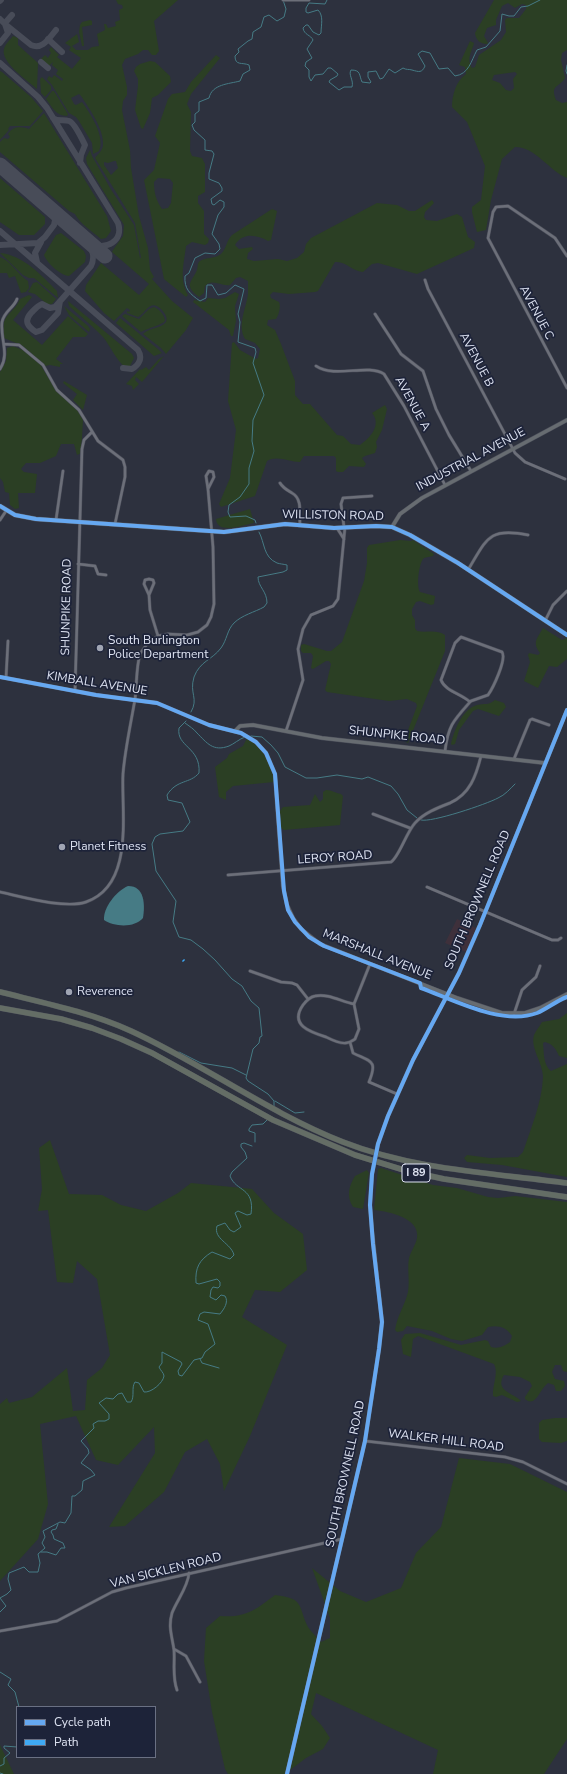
<!DOCTYPE html>
<html>
<head>
<meta charset="utf-8">
<style>
  body { margin:0 }
  #map { position:relative; width:567px; height:1774px; overflow:hidden; background:#2d313e; font-family:"Nunito Sans",sans-serif }
  canvas { display:block }
  .legend { position:absolute; left:16px; top:1706px; width:140px; height:52px; box-sizing:border-box; background:#1d2339; border:1px solid #6a7083; margin:0; padding:5px 7px; list-style:none; font-size:12px; color:#dee3f2 }
  .legend li { display:flex; align-items:center; gap:8px; height:20px }
  .legend b { width:20px; border:1px solid #6a7083 }
</style>
</head>
<body>
<div id="map">
<canvas width="567" height="1774"></canvas>
<ul class="legend">
<li><b style="height:5px;background:#66a8f1"></b>Cycle path</li>
<li><b style="height:5px;background:#3fa9f5"></b>Path</li>
</ul>
</div>
<script>
const context = document.querySelector('canvas').getContext('2d');
context.lineJoin = 'round';
function fillPath(path, color) { context.fillStyle = color; context.fill(path, 'evenodd'); }
function trace(path, color, width, dash) { context.strokeStyle = color; context.lineWidth = width; context.lineCap = dash ? 'butt' : 'round'; context.setLineDash(dash || []); context.stroke(path); }
function label(font, color, halo, rows, align = 'center') {
  context.font = font + ' "Nunito Sans",sans-serif'; context.lineWidth = 3.5; context.setLineDash([]); context.textBaseline = 'middle'; context.strokeStyle = halo; context.fillStyle = color; for (const [text, x, y, turn = 0] of rows) {
    context.save(); context.translate(x, y); context.rotate((+turn || 0) * Math.PI / 180); context.textAlign = isNaN(turn) ? turn : align; if (halo) context.strokeText(text, 0, 0); context.fillText(text, 0, 0); context.restore();
  }
}
fillPath(new Path2D(`
  M457,919L476,928L466,952L445,943Z`), '#3e303b');
fillPath(new Path2D(`
  M116,0H178L154,21L159,51L156,55H152L148,50H143L138,54L125,59L122,65L127,87V95L123,101L122,110L130,150L131,168L139,216L148,248L150,270L154,277L152,279L172,301L193,318L186,330L166,354L161,348L143,334C150,327 161,329 166,322C168,317 165,314 162,310C150,298 147,312 138,317L127,313V311L129,312L130,310L127,308L114,321L104,313L85,291L86,285L101,263L139,295L149,284L112,252L113,250L123,236L124,225L87,164L86,158L90,150L92,156L110,188L134,225L140,258H141L135,223L95,158C98,154 103,150 103,145C104,129 89,108 81,96L79,94L71,98L74,104L76,105L82,102C90,113 106,137 99,151L93,154L92,143L79,121L76,117L69,113L52,85L47,79L49,76L52,78L54,75L62,81L63,79L56,74L58,70L52,65L53,62L49,66L41,59L45,55L48,58L51,53L49,50L51,47L59,55L57,57L72,69L81,58L69,50L71,47L65,43L77,34L79,42L72,46L76,50H88L92,47L99,46L97,34L105,30L104,24H106L108,28L116,26L115,22L120,20L119,10L123,8L122,5L118,4ZM114,161H116L118,168L111,175L104,165V162L108,163Z
  M494,0H567V50L562,53L561,60L565,78C559,88 550,84 556,100L562,103L567,102V178C549,171 536,147 515,147L502,159L491,200L486,230L477,232L472,212V207L481,200L485,166L467,122L452,107C452,95 456,81 466,74L465,67L459,65L470,41L474,43C472,52 466,58 472,68L475,67L479,55L501,40L506,32L505,20L507,18H519L526,9V5L522,4L515,8L508,3L502,6L496,20V25L487,28L484,36L488,43L487,44C480,44 476,40 475,33ZM515,72L517,74L513,79L514,88L511,91L506,90L500,83L492,80L494,75Z
  M90,20L92,21V25L82,27L84,46H82L79,32L80,25L82,22Z
  M13,36L18,38V45L38,63L37,89C28,81 0,62 4,49C5,44 10,40 13,36Z
  M216,55L220,58L191,94L187,104L191,112L190,151L192,156L202,158L205,164V192L198,196V203L204,211V234L209,239L208,243L205,245L192,242L186,246C184,263 179,280 188,295L186,297L164,279L144,180L154,170L160,143L155,136L168,99L172,94L185,92L191,82ZM158,178L170,179L173,183L171,203L168,208L162,209C156,200 154,193 154,182Z
  M150,61L155,62L170,76L171,82L158,95L152,98L150,113L143,129L141,128L135,110L138,86V79L134,71L136,67L140,64Z
  M0,71L2,72L31,97L43,111L30,126H10L8,129L9,130L0,140Z
  M42,77L51,86V90L45,97L41,93L40,79Z
  M52,91H54L68,114L67,116C56,116 52,107 46,99Z
  M44,113L107,216L111,231L106,238L101,239C92,231 80,224 75,214L69,211L0,152V142L4,138L8,139L10,137L8,134C12,126 22,126 29,129Z
  M0,178L45,217V224L34,235H19L0,222Z
  M432,200L434,203L425,212L424,217L426,220L437,221L457,214L462,217L468,237L475,242L474,248L417,274L378,263L372,264L363,272C351,271 347,261 335,262L318,291L315,292L289,294L273,292L270,295L271,298L279,302C281,306 279,315 276,319L268,320L267,325L275,330L281,344L295,381V395L303,404H310L337,435L343,436L351,444L360,445C370,438 382,425 372,413L385,405L387,409L382,430L376,442L377,447L375,453L365,456L362,458L366,464L364,467L349,466L343,472H338L336,471V458L334,456H304L300,462C289,462 277,455 267,461L255,496L221,507L219,504L230,478L236,430L228,401L232,343L234,342L240,350L256,359L258,358L260,349L255,343L245,339C237,325 246,309 248,294C248,290 248,285 248,281L240,277L236,278L230,285C221,287 213,278 205,286L204,293L199,297C183,285 192,282 197,270C198,267 197,263 200,261C206,257 215,259 221,254C227,248 226,241 232,235L272,209L277,211L271,240L268,241C257,235 243,232 235,245L239,249L252,247L253,249L248,253L247,259L254,261L278,259L287,261L297,258L304,252L306,244L311,238L377,203L397,205L409,211H415Z
  M61,233L84,251L86,256L85,262L69,276C60,275 47,263 44,255L56,235Z
  M0,253C23,255 41,275 57,291L58,298L34,278H29L23,275Z
  M0,257C11,261 18,275 28,281L29,288L26,292L21,293L15,276L9,278L7,273H0Z
  M37,282L56,299L52,304H47L35,294L28,292L33,283Z
  M235,292L239,294L235,306L236,321L233,336H231L229,330L193,302L194,300L205,302L208,298L219,299L225,298Z
  M29,295L32,297L13,320L42,345L68,316L88,334L85,337H73L56,359L63,364H60V367L50,365L45,366L23,346L4,338C0,312 13,316 20,299Z
  M68,301L132,354L134,358L130,366L125,367C116,360 111,347 103,337C93,326 80,316 69,306Z
  M64,306L88,326L90,329L89,332L69,315Z
  M154,307C159,309 165,315 165,321C162,325 148,328 141,332L122,316L125,314L139,319L149,309Z
  M120,318L159,350L162,353L154,356L116,323Z
  M13,346L25,351L40,364L56,390L78,411L83,420L81,453L77,455L74,444H61L56,456L40,463H26L21,469L24,472L37,474L35,493H18L19,508L15,509L10,505L9,493L5,492L3,482L0,478V372L6,361L7,348Z
  M164,356L142,382L136,377L135,380L139,384L133,390L132,386L126,384L140,369L141,370L146,367L149,370L159,359Z
  M64,381L87,395L83,410L73,400L77,394L63,383Z
  M250,509L254,523C243,525 217,535 216,519Z
  M400,540L411,541L413,540L434,554L433,556C430,557 426,557 424,558C419,562 416,586 420,592L435,596L434,604L431,605L420,601L416,602L412,609V615L415,620V628L417,631C427,633 437,629 445,635V651L408,743L404,741L417,706L416,703L407,699L389,701L327,692L325,690L331,664L329,661H326L313,669L311,668L313,656L311,653H303L301,651V645L304,644L327,651H331L342,642L364,581L367,563V548L369,545Z
  M543,628L562,640L567,638V659L557,667L549,666L538,688L524,681L530,662L528,655L529,653L538,655L540,653C532,642 537,639 543,628Z
  M495,700L504,703L506,707L499,716L478,709L473,711L459,730L455,744L452,745L451,744C454,731 462,709 477,705C485,703 488,706 495,700Z
  M247,738C263,749 272,763 274,782L233,786L226,792V800L219,797L215,767L227,758L229,754L243,746Z
  M326,790C332,790 335,793 341,794L343,796L340,825L284,830L281,828L280,811L283,807L310,805L315,794L320,802L323,799V792Z
  M567,1013V1058L559,1056C556,1049 553,1044 545,1042L543,1043C544,1052 543,1065 551,1071L567,1064V1177L502,1165L467,1162L464,1158L467,1155L490,1158L518,1157L523,1152C531,1128 542,1102 543,1077C543,1063 530,1048 534,1035C536,1030 540,1026 542,1022L559,1019Z
  M50,1140L69,1194L102,1195L121,1205L146,1211L178,1193L191,1183L252,1189L274,1213L303,1234L307,1270L280,1292L255,1290L242,1317L287,1345L250,1436L224,1491L220,1464L207,1439L185,1452L164,1492L125,1526L109,1527L155,1453L154,1427L118,1465L96,1460L76,1416L40,1424L48,1504L38,1539L0,1581V1404L7,1398L9,1403L32,1397L67,1368L73,1411L85,1410L87,1380L102,1368L110,1355L97,1279L77,1261L73,1283L57,1282L48,1210L38,1211L42,1189L39,1148Z
  M381,1168L433,1185L457,1188L488,1197L498,1198L515,1196L567,1202V1372L563,1371L561,1365H555L552,1372L555,1379L564,1381L565,1386L561,1391H556L554,1385L548,1383C539,1390 536,1408 525,1399V1397L532,1386L530,1382L520,1377L504,1375C494,1391 514,1393 521,1401L517,1402L502,1395L496,1397L493,1396C492,1386 499,1373 494,1364L418,1336L413,1339L411,1357L403,1354L401,1340L405,1334L420,1333L461,1345L485,1340L488,1341L491,1347C499,1349 504,1346 510,1342L512,1336C506,1327 499,1325 488,1327L482,1335L462,1341L451,1339L432,1331L407,1326L403,1331L397,1332L395,1330C397,1316 405,1305 408,1292C410,1280 407,1269 409,1258C411,1251 416,1244 417,1238C420,1218 390,1212 375,1210L374,1209L378,1169Z
  M367,1170L369,1173L363,1209L353,1207C346,1196 349,1186 355,1176Z
  M555,1418H567V1441L561,1443L542,1442L539,1439V1423L542,1420Z
  M459,1458L510,1464L567,1492V1739L544,1774H433L438,1750L316,1693L311,1714L322,1726L330,1738L323,1749L306,1758L285,1774H228L225,1769L212,1712L204,1661L206,1628L220,1616C246,1618 255,1610 275,1595C305,1599 297,1604 308,1627C311,1632 317,1637 321,1642L330,1638V1618L312,1568L340,1591L366,1602L401,1588L416,1553L441,1527Z
  M0,1745L14,1774H0Z`), '#2b3f24');
fillPath(new Path2D(`
  M128,886C145,886 145,905 143,918C135,928 114,927 104,920C103,908 116,891 128,886Z`), '#467b85');
trace(new Path2D(`
  M327,0L325,4L309,3L306,8V12L308,13L318,10C324,16 321,25 321,33L319,35L313,32L308,25H306L303,28C304,35 311,35 313,40L307,49L312,58L306,62L305,66L309,70V77L311,81L315,75L323,74L328,68H331L338,74L337,76L330,80L329,82L339,90L344,87H352C354,80 348,75 351,70C361,70 359,75 362,82L370,83L371,82L368,77V72L376,71L380,79L383,78L389,69L395,73L403,68C406,70 409,69 412,70C419,72 422,73 425,66L418,54L422,51L430,53L439,69L448,68L455,76C469,74 471,61 477,50L486,47L500,31L502,14L509,16H514L521,7L528,6L540,0
  M567,65L566,71L567,74
  M256,523L255,520L246,516L230,517L228,512L229,505L240,497L249,484V468L254,451L252,441L253,420L264,395L253,363L256,352L255,348L238,342L240,322L238,314L244,289L235,285L226,293L218,295L212,285H207L206,298L200,301C190,294 184,289 185,276L189,273L195,258L205,253L215,254L220,249L219,244L212,234L218,215L224,207V202L220,200L214,205L212,204L211,199L222,191V188L219,183L209,179V173L214,154L212,151L205,150V140L194,130L192,125L195,122V114L199,111V102L209,98C212,84 229,84 240,81L243,74L250,70L249,65C242,62 235,66 235,56L239,52L238,49L248,41L252,39L253,32L261,27L264,17L269,15L277,21L284,17L286,9L283,0
  M191,712C199,698 189,694 194,677C200,661 212,660 221,648C227,640 227,630 234,623C242,615 255,612 264,607L267,603C267,591 258,587 258,577L283,572L287,570V565C283,564 280,564 277,563C263,557 265,543 259,532
  M186,721L179,728C176,747 201,747 199,773C190,784 177,779 167,795L168,800L182,803L190,822L183,831L160,834L155,837L152,844L156,871L176,901L173,922L179,937L191,940L203,949L215,960L232,979L242,986L251,1001L259,1008L262,1036L260,1037L259,1043L253,1049L246,1078L248,1081L268,1094L274,1101V1107
  M185,723C189,726 194,729 197,733C207,743 213,752 229,746C234,744 239,739 245,737
  M251,736L262,737L271,745L278,753L285,767L306,778H317L337,775L362,779L368,777L391,786L398,794L407,810L417,818
  M421,820C431,823 487,804 498,798C505,795 510,789 515,784
  M179,1052L201,1063L232,1068L246,1075
  M275,1101L295,1113L304,1112
  M255,1142V1133L249,1131V1129L252,1125L263,1124L267,1120
  M200,1359L202,1363L219,1368
  M41,1552H47L56,1555L61,1548H65L63,1543L54,1539L53,1535L51,1532L52,1530L56,1529L58,1524
  M0,1612L6,1606L0,1598L7,1594L11,1590L8,1579L9,1573L24,1567L29,1572H38L40,1563L38,1554L45,1548L42,1543L45,1537L43,1531L60,1522L65,1523L71,1513L72,1496H75L82,1490L83,1481L95,1475L91,1470L81,1463L89,1453L88,1449L81,1441L94,1428L93,1424L98,1421H105L109,1419V1414L99,1403L106,1398L113,1399L118,1394L122,1393L127,1402H131C135,1396 131,1388 135,1382L139,1383L144,1392C151,1393 163,1383 164,1376C164,1373 160,1370 159,1367L162,1363V1352L181,1362L182,1364L178,1371L179,1375L182,1376L194,1360L202,1358L205,1352L215,1344L208,1324L198,1320L200,1314L204,1312L220,1314C224,1309 229,1302 225,1296L221,1295L216,1300L210,1297L211,1290L213,1287L218,1288L220,1286V1282L217,1279L199,1284L196,1283C195,1268 199,1260 212,1252L230,1259L234,1255C231,1243 213,1239 217,1226L225,1223L230,1230L234,1232L241,1227L235,1213L238,1211L247,1215L251,1214C255,1187 236,1192 230,1176L232,1172L247,1158L245,1152L241,1147V1144L244,1143L252,1146
  M0,1672L11,1679L8,1685L15,1692L19,1707
  M0,1766L4,1764V1758L10,1753L4,1748V1746L17,1747
  M0,1773L3,1774`), '#467b85', 1);
trace(new Path2D(`
  M0,1L1,0
  M0,19L5,24L8,33L0,43
  M5,23L12,15
  M5,24L31,45C43,50 49,38 56,30
  M48,39L62,52
  M41,62L48,68
  M0,63L38,97L47,108L118,223C124,241 106,251 90,243
  M53,118C58,122 63,119 69,121C74,122 82,139 85,145L81,155L80,163
  M0,231L138,350C143,358 139,365 132,369L123,368
  M0,245L38,243L45,237L54,225L55,220L53,211
  M37,262L35,253L41,242
  M60,301L58,313L42,330L36,332C27,326 24,321 31,313C35,309 37,306 42,304L50,308L55,307L91,266C95,258 93,251 89,243`), '#484c58', 6);
trace(new Path2D(`
  M0,165L105,256`), '#484c58', 15);
const street = new Path2D(`
  M283,0H309
  M567,256L555,238L508,206L496,207L493,212L488,238L567,388
  M425,280L428,289L515,453L525,462L565,479
  M375,314L401,354L423,371L436,409L449,435L471,471
  M4,344L19,345L43,365L57,390L79,410L98,441L123,460L125,467V477L115,524
  M316,366C336,379 367,363 384,374L404,406L445,485
  M0,369C10,354 0,339 2,322C4,311 14,308 17,299
  M209,471L213,472L214,477L208,489L206,476Z
  M280,483C283,488 287,490 292,493C303,499 299,514 300,525
  M0,520L6,511
  M56,520L63,471
  M344,527L341,504L343,498L372,496
  M337,528L344,539
  M78,564L95,566L98,574L106,575
  M468,570C487,539 488,527 528,535
  M149,595L144,584L145,580L149,579L153,580L154,583L149,595L150,610L158,636
  M545,621L553,605L567,591
  M6,678L8,641
  M75,691L82,449L84,440L92,432
  M286,731L303,680L298,649L303,629L311,615L333,606L338,599L345,527
  M445,751C448,726 453,721 470,702L471,701L488,695C493,688 507,659 502,652L461,637L455,643L441,680C445,691 462,694 470,702
  M514,759L530,720L532,719L549,725
  M373,814L410,828
  M228,875L391,862C399,857 406,833 415,823C424,813 437,808 450,803C470,794 476,776 481,756
  M427,887L552,940H558L561,938
  M0,892C23,897 65,909 86,902C135,885 121,812 123,774C125,749 131,723 135,699C137,684 136,668 140,654L147,644L158,636L168,634L187,635L198,632L207,625L211,617L214,604L213,547L208,489
  M250,971L281,982L292,983L297,985L308,999
  M354,1004C342,1002 328,993 315,996C310,997 306,1001 303,1005C289,1025 310,1032 326,1037C332,1040 340,1044 346,1043C350,1043 352,1041 355,1039L359,1029L354,1004L370,964
  M514,1014L522,990L536,977L540,966
  M350,1042L353,1053C371,1062 378,1060 369,1082L397,1094
  M365,1441L505,1457L523,1462L567,1484
  M0,1631L57,1621L112,1592L126,1588L342,1539
  M174,1649L186,1656L200,1682
  M177,1690C172,1676 175,1664 174,1650C172,1636 168,1627 172,1613C177,1600 188,1587 189,1573`);
const secondary = new Path2D(`
  M392,527L400,514L422,498L567,420
  M0,677L96,695L157,703L209,725L241,733L256,742L266,753L275,774L283,886L287,905L293,918L301,929L320,944L457,998L502,1013H525L540,1008L567,994
  M235,731L240,726L253,725L322,738L545,763
  M378,1144L388,1116L413,1060L459,973L480,925L567,710
  M287,1774L365,1441L379,1349L382,1322L372,1231L370,1205L372,1174`);
const primary = new Path2D(`
  M0,506L15,515L36,519L224,532L285,524L334,528L376,526L392,527L410,535L458,563L567,635`);
const highway = new Path2D(`
  M0,992C44,1003 89,1012 131,1031C203,1064 269,1113 343,1142C414,1170 493,1173 567,1183
  M0,1008L61,1019L92,1028L121,1039L152,1053L273,1120L355,1155L407,1171L444,1179L567,1197`);
trace(street, '#4b4e5a', 3.5);
trace(secondary, '#4b4e5a', 4.5);
trace(primary, '#4b4e5a', 5);
trace(highway, '#4b4e5a', 6);
trace(street, '#6c6f79', 2.5);
trace(secondary, '#676c71', 3.5);
trace(primary, '#656c6b', 4);
trace(highway, '#646d65', 5.5);
const secondaryBridge = new Path2D(`
  M372,1174L378,1144`);
trace(secondaryBridge, '#4b4e5a', 4.5, []);
trace(secondaryBridge, '#676c71', 3.5);
trace(new Path2D(`
  M183,960L184,961`), '#3fa9f5', 3, [6, 3]);
trace(new Path2D(`
  M0,506L15,515L36,519L224,532L285,524L334,528L376,526L392,527L410,535L458,563L567,635
  M0,677L96,695L157,703L209,725L241,733L256,742L266,753L275,774L284,891L288,910L295,922L309,937L324,946L420,983L421,988C454,1000 502,1026 537,1013C547,1009 556,1001 567,997
  M287,1774L365,1441L379,1349L382,1322L373,1244L370,1205L372,1174L378,1144L388,1116L413,1060L459,973L480,925L567,710`), '#66a8f1', 4);
for (const [x, y, r, color] of [
  [100,648,4,"#a0a5b3"],
  [62,847,4,"#a0a5b3"],
  [69,992,4,"#a0a5b3"]
]) { const dot = new Path2D(); dot.arc(x, y, r, 0, 2 * Math.PI); context.fillStyle = color; context.fill(dot); trace(dot, '#1d2339', 1.5); }
for (const [x, y, w] of [
  [416,1173,28]
]) { const box = new Path2D(); box.roundRect(x - w / 2, y - 9, w, 18, 3); context.fillStyle = '#1d2339'; context.fill(box); trace(box, '#dee3f2', 1); }
label('bold 11px', '#dee3f2', null, [
  ["I 89",416,1173]
]);
label('12px', '#dee3f2', '#1d2339', [
  ["AVENUE C",536,313,62],
  ["AVENUE B",476,360,62],
  ["AVENUE A",412,404,61],
  ["INDUSTRIAL AVENUE",471,460,-28],
  ["WILLISTON ROAD",333,516,1],
  ["SHUNPIKE ROAD",67,607,-89],
  ["KIMBALL AVENUE",97,684,9],
  ["SHUNPIKE ROAD",397,736,6],
  ["LEROY ROAD",335,858,-4],
  ["SOUTH BROWNELL ROAD",478,900,-67],
  ["MARSHALL AVENUE",377,955,22],
  ["WALKER HILL ROAD",446,1441,7],
  ["SOUTH BROWNELL ROAD",346,1474,-78],
  ["VAN SICKLEN ROAD",166,1571,-14]
]);
label('12px', '#dee3f2', '#1d2339', [
  ["South Burlington",108,641],
  ["Police Department",108,655],
  ["Planet Fitness",70,847],
  ["Reverence",77,992]
], 'left');
</script>
</body>
</html>
